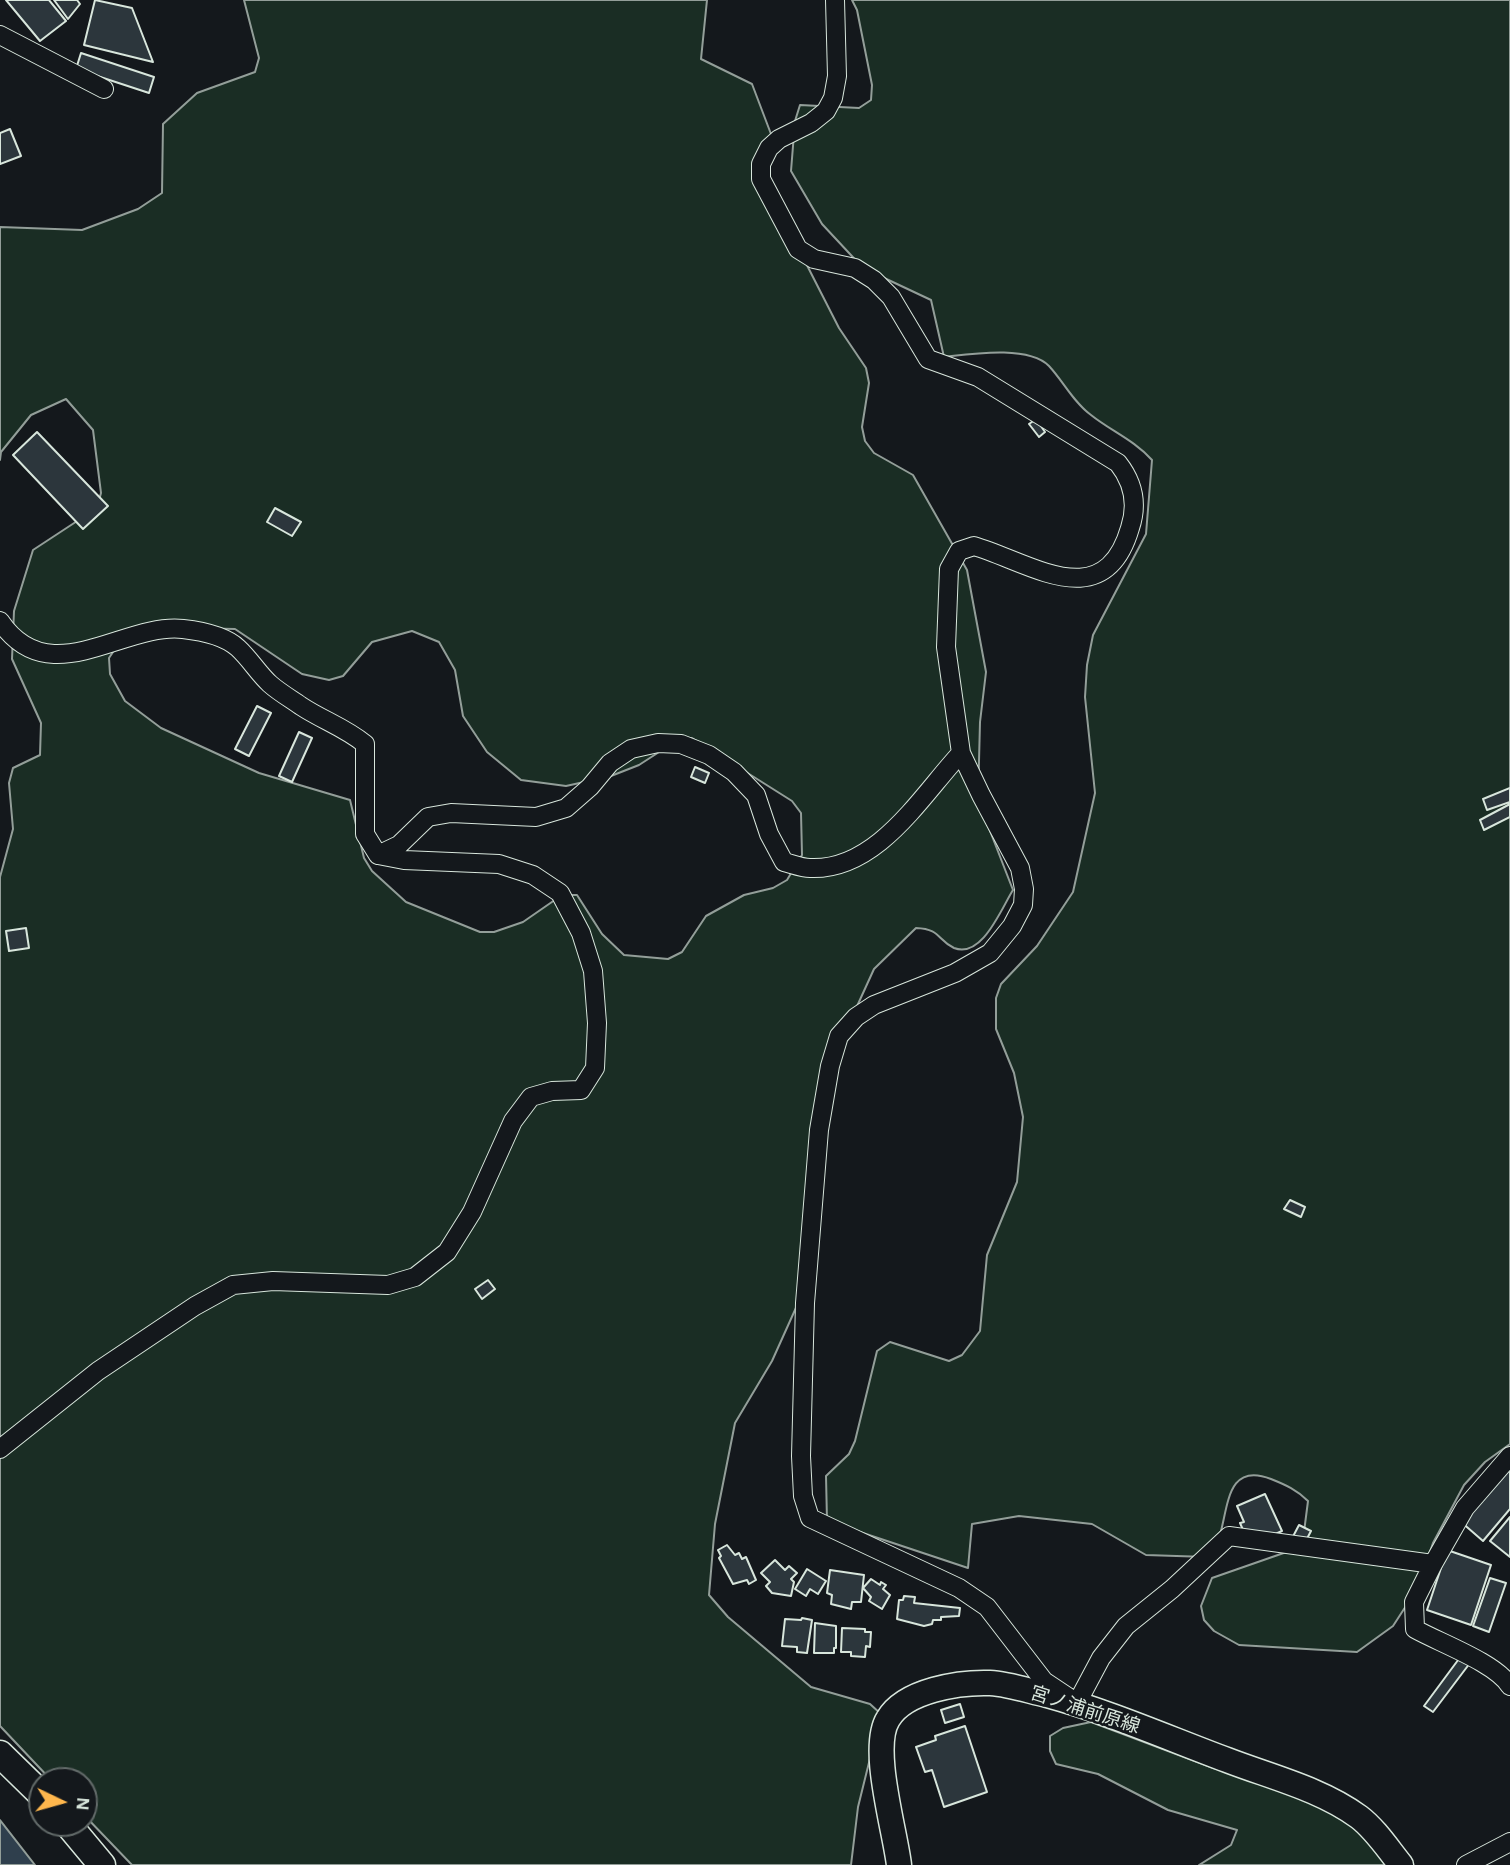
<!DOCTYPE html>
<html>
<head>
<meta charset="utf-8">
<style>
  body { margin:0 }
  #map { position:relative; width:1510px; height:1865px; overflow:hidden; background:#14181c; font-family:"Alegreya Sans",sans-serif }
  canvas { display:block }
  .north { position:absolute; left:28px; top:1767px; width:70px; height:70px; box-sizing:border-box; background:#14181c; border:2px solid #626a69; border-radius:50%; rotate:95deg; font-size:19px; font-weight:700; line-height:28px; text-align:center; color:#d8e6dc }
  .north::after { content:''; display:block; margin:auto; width:24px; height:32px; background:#ffb74d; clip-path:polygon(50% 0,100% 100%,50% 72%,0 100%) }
</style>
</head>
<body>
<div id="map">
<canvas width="1510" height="1865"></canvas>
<div class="north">N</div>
</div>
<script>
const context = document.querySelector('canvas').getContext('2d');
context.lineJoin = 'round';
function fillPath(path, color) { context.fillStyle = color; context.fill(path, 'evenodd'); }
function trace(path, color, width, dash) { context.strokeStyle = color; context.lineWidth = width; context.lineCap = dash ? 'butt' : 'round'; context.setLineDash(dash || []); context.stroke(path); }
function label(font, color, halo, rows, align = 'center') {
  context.font = font + ' "Alegreya Sans","Noto Sans JP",sans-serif'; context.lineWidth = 5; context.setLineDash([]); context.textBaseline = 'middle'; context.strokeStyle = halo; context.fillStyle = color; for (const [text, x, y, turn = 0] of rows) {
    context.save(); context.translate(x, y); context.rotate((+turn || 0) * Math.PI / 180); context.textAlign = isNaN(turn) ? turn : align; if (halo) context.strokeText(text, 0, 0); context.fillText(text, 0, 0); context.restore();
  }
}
const green = new Path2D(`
  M244,0H707L701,59L752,84L771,134L769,176L790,232L839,328L866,368L869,383L862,427L865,441L874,453L913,475L967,570L986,672L980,722L978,800L1013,890C1001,909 982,959 954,948C937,940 941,929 916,928L874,969L832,1061L804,1290L772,1361L735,1423L715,1524L709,1595L728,1617L811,1687L870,1704L881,1714L858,1807L851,1865H132L84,1815V1781H52L0,1726V877L13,829L9,783L13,768L40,755L41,723L12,659L14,611L33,550L97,508L101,493L93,430L66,399L31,415L1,452L0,460V227L82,230L138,209L162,193L163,124L197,93L255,72L259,58ZM144,627L235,629L302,674L329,680L343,676L372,642L412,631L439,642L455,670L463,716L487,752L521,780L566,786L611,776L639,765L673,743L692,738L792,801L801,813L802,855L787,880L773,888L744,895L706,916L682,952L668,959L624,955L602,934L577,895H562L523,922L494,932H480L406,902L372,871L364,858L350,800L259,773L161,728L125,701L110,674L109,658L117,646Z
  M852,0H1510V1444L1485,1462L1464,1485L1433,1543L1417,1589L1393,1626L1357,1652L1239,1645L1214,1631L1204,1620L1201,1606L1212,1578L1298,1548L1304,1532L1308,1501C1297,1490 1286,1485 1271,1479C1223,1460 1229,1515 1217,1544C1215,1549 1211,1553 1207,1557L1146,1555L1092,1524L1019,1516L972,1524L968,1568L827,1521L826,1476L849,1454L855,1441L877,1351L890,1342L949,1361L962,1355L980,1331L987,1255L1017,1182L1023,1117L1014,1073L996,1029V998L1001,984L1037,946L1073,892L1095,793L1085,697L1087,665L1093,635L1146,534L1152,460C1134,440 1111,431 1091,415C1074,403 1063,381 1049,366C1028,345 971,354 944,357L931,300L863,268L822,224L791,171L795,121L800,105L859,108L871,100L872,85L857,10Z
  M1091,1722L1213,1768L1320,1797L1403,1865H1199L1231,1845L1237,1830L1168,1810L1098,1774L1056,1764L1050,1751V1736L1063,1728Z`);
fillPath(green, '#1a2d24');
trace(green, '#939e99', 2);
const water = new Path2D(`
  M0,1820L35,1865H0Z`);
fillPath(water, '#2f3f4d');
trace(water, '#939e99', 2);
const building = new Path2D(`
  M6,0H49L66,21L40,41Z
  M54,0H77L80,4L68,19Z
  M95,0L132,8L153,62L84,45Z
  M81,53L154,77L149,93L76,69Z
  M10,129L21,156L0,164V133Z
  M1036,419L1045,432L1039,437L1029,424Z
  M37,432L108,506L83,529L13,455Z
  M275,508L301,522L292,536L267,522Z
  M257,706L271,713L249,756L235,749Z
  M299,732L312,738L292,782L279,776Z
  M695,767L709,773L705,783L691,777Z
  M1510,788V802L1487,810L1483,799Z
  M1510,804V817L1484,830L1480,820Z
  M26,928L29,948L9,951L6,931Z
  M1290,1200L1305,1207L1301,1217L1284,1209Z
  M488,1280L495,1289L482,1299L475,1289Z
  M1510,1463V1509L1483,1541L1460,1521Z
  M1265,1494L1282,1531L1255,1543L1247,1539L1240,1523L1244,1522L1237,1506Z
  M1510,1517V1557L1490,1541Z
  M1299,1525L1311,1531L1300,1552L1288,1546Z
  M727,1545L735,1555L739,1553L742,1559L746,1557L756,1580L749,1584L747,1580L733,1584L719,1558L721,1556L718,1550Z
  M1447,1550L1491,1565L1471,1625L1427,1610Z
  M775,1560L785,1570L789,1566L797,1573L791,1579L794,1582L791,1596L772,1593L766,1586L770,1582L761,1573Z
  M807,1569L826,1581L818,1594L810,1589L806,1596L795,1589Z
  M830,1570L864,1575L861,1602H852L851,1609L831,1604L832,1595L827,1593Z
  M1490,1578L1506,1583L1489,1632L1473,1626Z
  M871,1579L880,1585L881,1582L886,1585L883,1589L890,1595L882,1609L869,1601L871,1597L863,1588Z
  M904,1596L915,1597L914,1603L960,1608L959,1616L941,1617V1620H933L932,1624L924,1626L897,1619L899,1600H903Z
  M802,1618L812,1620L807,1653L797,1652V1647L782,1646L785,1619L801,1620Z
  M815,1623L836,1626V1648H834V1653H814Z
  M842,1628L865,1629V1632H871L870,1647L866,1646L865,1657L851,1656V1652H841Z
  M1464,1652L1473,1659L1433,1712L1424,1706Z
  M960,1704L964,1717L945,1723L941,1710Z
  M965,1726L987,1792L944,1807L932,1770L925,1772L916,1747L936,1740L935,1736Z`);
fillPath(building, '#2c363c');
trace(building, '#d8e6dc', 2);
const street = new Path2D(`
  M835,0L837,76L833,98L826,111L811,123L779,139L769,148L761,164V179L798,249L814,259L855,268L874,280L891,297L928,359L978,377L1118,463C1133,482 1138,504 1130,528C1104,617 1031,563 974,546L959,551L949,569L946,647L961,753L981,795L1020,868L1024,889L1023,905L1012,926L990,953L955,973L874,1005L856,1017L839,1036L830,1066L819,1130L805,1303L801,1456L803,1496L810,1518L959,1588L987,1607L1044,1681L1077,1703L1101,1658L1126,1626L1172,1589L1229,1536L1433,1564
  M0,35L104,89
  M0,621C49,694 123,622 183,629C201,631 225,636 238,648C250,659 258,673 270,684C279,692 291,699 301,706C322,720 344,727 365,744V834L378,855L404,860L499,864L533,875L560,893L581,933L593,971L597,1023L595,1068L581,1090L552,1091L531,1097L513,1121L472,1212L447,1252L415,1277L388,1285L273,1281L233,1285L195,1306L98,1371L0,1449
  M378,855L399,845L428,817L451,813L536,817L566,808L590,787L610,763L631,749L658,743L681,744L709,755L734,772L756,795L769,834L784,862C792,864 802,868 810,868C877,871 921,796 961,753
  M1510,1456L1465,1508L1433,1564L1414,1602L1415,1629C1440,1643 1496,1663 1510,1686
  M1466,1865L1510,1842`);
const secondary = new Path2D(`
  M899,1865C895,1830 870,1748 888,1719C905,1690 960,1682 990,1683C1009,1684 1029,1691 1047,1695C1109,1712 1168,1738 1227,1760C1271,1777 1321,1789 1359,1817C1375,1829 1388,1849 1401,1865`);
const primary = new Path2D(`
  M0,1754L42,1795
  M67,1823L102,1865`);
trace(street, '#d8e6dc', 20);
trace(secondary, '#d8e6dc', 27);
trace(primary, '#d8e6dc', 29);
trace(street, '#14181c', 18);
trace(secondary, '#14181c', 24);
trace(primary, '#14181c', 26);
label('19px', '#d8e6dc', '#14181c', [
  ["宮ノ浦前原線",1085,1710,18]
]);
</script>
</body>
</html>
